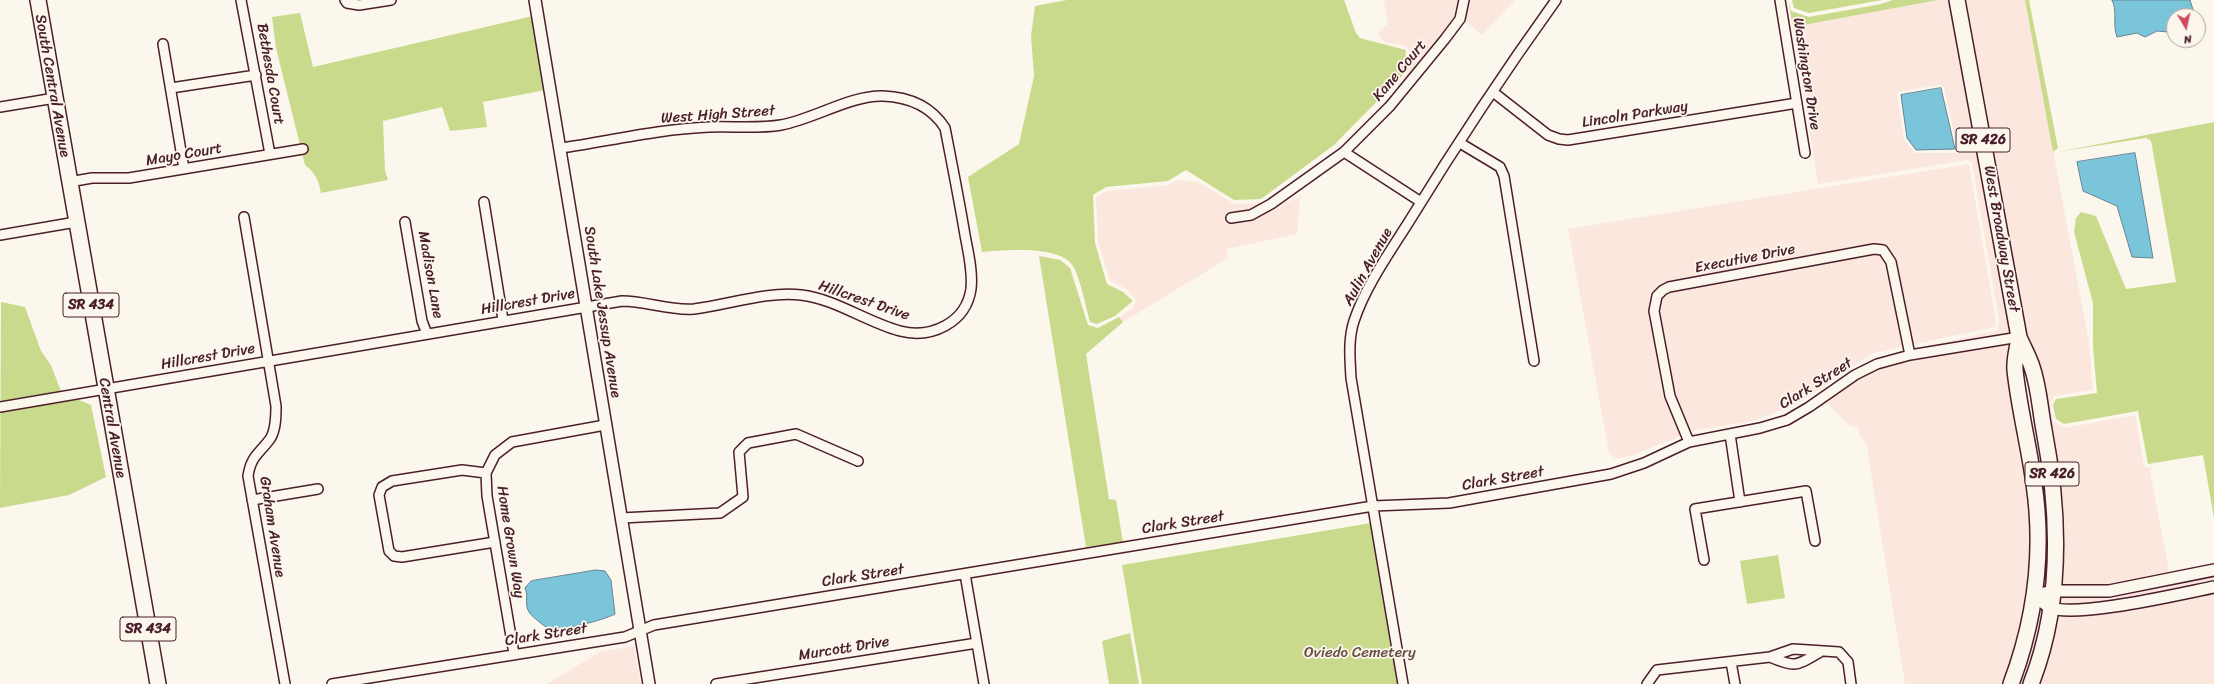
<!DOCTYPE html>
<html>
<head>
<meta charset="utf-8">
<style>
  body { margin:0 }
  #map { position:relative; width:2214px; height:684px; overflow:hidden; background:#fbf7ec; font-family:Sriracha,sans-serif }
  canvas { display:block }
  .north { position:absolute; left:2166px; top:8px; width:40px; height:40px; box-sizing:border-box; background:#fbf7ec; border:1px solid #b4a19f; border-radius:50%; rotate:171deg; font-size:11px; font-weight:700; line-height:16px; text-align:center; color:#4a1f2b }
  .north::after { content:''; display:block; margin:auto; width:14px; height:18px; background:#d1495b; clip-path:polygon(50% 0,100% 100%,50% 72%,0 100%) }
</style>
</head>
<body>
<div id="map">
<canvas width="2214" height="684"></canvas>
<div class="north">N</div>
</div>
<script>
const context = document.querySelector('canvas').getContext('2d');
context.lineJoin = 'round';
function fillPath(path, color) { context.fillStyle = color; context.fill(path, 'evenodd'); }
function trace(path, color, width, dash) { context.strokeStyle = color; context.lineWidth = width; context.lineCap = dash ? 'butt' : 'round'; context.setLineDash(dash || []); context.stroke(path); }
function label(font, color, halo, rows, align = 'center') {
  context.font = font + ' Sriracha,sans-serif'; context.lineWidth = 3.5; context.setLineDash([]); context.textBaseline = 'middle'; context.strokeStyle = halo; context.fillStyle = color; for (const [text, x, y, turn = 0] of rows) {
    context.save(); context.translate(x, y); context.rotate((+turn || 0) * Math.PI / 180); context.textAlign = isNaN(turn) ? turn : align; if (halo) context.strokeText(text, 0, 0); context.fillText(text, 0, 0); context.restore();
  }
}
fillPath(new Path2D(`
  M1384,0H1459L1456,17L1396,92L1397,86L1408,72L1409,50L1406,46L1384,42L1377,33L1388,24Z
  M1468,0H1515L1482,35L1464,20Z
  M1938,0H1953L2014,333L1913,349L1995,331L1998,329L1999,321L1972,163L1968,160L1818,184L1793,27ZM1940,85L1944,88L1958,151L1955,153H1915L1904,139L1897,94L1900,91Z
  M1961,0H2025L2089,343L2093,390L2054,396L2050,405L2053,421L2065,428L2135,415L2144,466L2147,468L2153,467L2150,471L2169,571L2214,562V565L2109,586H2058L2060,573L2023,336Z
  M1969,164L1996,322L1995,327L1873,353L1797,404L1754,421L1696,430L1633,455L1616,459L1609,453L1568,229Z
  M1177,180L1199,182L1235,204L1261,203L1268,198L1269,200L1250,211L1226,214L1228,223L1253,220L1275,207L1300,197L1297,234L1227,249L1228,258L1123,322L1119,317L1133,308L1136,300L1126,289L1110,281L1098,242L1096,197L1107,191L1168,185Z
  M2014,342L2030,485L2031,592L2006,684H1905L1866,442L1860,436L1858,427L1850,426L1825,401L1857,379L1878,368L1911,359Z
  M2214,575V582L2111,602L2074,605L2055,603L2056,595Z
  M2214,592V684H2035L2054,612Z
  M2038,603L2046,609L2026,684H2015Z
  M634,646L641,684H547L600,652Z`), '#fce7de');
fillPath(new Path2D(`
  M1067,0H1344L1356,33L1360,38L1406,50L1403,75L1334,145L1261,199L1234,200L1186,170L1168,181L1106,187L1093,195L1095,243L1107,284L1123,292L1133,301L1115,316L1097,324L1090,322C1086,307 1080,278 1073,266C1061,245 1003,250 982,252L968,177L1019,144L1034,76L1031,36L1035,6Z
  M1788,0L1791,11L1809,17L1881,4L1893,0H1938L1793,27Z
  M1792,0H1882L1809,13L1794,8Z
  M2025,0H2029L2058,148L2053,152Z
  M300,13L313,67L533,16L546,90L483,102L487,127L450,131L442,107L383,121L385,171L388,180L321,193C319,181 315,172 305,165L276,48L272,17Z
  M2214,122V518L2203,455L2148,464L2138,411L2064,424L2056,419L2053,405L2056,399L2097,393L2093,347V303L2074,232L2076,218L2081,212L2096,216L2126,289L2176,282L2151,141L2146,138L2057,152Z
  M1039,256L1060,260L1070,268L1088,325L1098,328L1119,317L1123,322L1086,354L1109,499L1116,500L1123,542L1086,547Z
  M1,302L25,307L41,351L51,365L64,399L79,400L91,405L106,477L69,495L0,508Z
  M1371,523L1398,684H1142L1122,565Z
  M1778,555L1785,598L1747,604L1740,561Z
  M1130,633L1139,684H1109L1102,641Z`), '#cada8d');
const water = new Path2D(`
  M2112,0H2190L2195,16H2174V26L2168,32L2157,31L2145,37L2137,33L2117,37C2112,24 2118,12 2112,0Z
  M1941,88L1955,149L1916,150L1907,138L1901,95Z
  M2135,153L2153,258L2132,257L2117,206L2083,191L2077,162Z
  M596,570L605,571L611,580L615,614C604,620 559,632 548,628C545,627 530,615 529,612C524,604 529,596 525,588L531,581Z`);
fillPath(water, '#7bc5db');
trace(water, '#678395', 1);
const minor = new Path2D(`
  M241,0L270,154
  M345,0L347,3L359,5L391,0
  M1780,0L1805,153
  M163,44L184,169
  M171,88L256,75
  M1493,92L1548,135L1559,139L1568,140L1797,103
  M0,107L55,98
  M1460,143L1500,167L1504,176L1534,361
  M1344,152L1421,202
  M69,182L92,178H129L303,149
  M484,202L503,320
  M244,217L276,406C276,416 276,430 270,439C259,454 251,456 248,476L285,684
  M1231,218L1251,215L1271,204L1344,152L1390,106L1445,39L1460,19L1464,0
  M405,222L422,321L427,334
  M0,235L76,222
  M0,407L622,301C646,301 670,311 694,309C728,305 766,291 801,295C836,299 866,322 900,331C931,339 966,323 971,289C973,271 968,252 965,235C959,199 952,164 945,128C931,106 909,97 883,96C851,95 814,119 781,125C757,129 733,126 709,127C659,129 609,141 561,148
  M1730,434L1740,502
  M1689,442L1670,396L1654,311L1657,296L1663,290L1669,287L1874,249L1883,250L1891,262L1910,355
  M486,473L462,470L392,481L382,487L379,495L389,551L394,556L402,557L495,542
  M252,500L318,489
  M621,518L720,513L743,497L739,452L748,443L796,434L858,461
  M1704,560L1695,509L1806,491L1815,541
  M965,574L984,684
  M514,654L487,496L486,473L495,455L512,442L605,425
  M1770,657C1796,668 1796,666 1820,652
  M1731,662L1735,684
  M332,684L625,637L654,625L1373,506L1449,503L1611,474L1644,463L1689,442L1760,428L1787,420L1809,407L1855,375L1877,364L1910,355L2019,337
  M716,684L977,643
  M1403,684L1351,378C1350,359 1348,339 1354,321C1366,285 1390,252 1410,220C1456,145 1505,71 1556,0
  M1647,684L1657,670L1770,657L1793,649L1839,652L1848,662L1851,684`);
const tertiary = new Path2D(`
  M535,0L649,684
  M2035,595C2039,599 2044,604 2049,607C2074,619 2183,593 2214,587
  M2035,595L2053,591H2109L2214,570`);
const primary = new Path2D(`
  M38,0L158,684
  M1957,0L2019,337C2023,347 2029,357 2032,367C2039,387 2040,409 2044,430C2060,514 2063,603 2031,684
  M2011,684C2035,620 2044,552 2034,484C2029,446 2019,408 2015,370C2014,359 2018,347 2019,337`);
trace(minor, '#4a1f2b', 12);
trace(tertiary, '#4a1f2b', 14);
trace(primary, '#4a1f2b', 18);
trace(minor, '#fbf7ec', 9);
trace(tertiary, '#fbf7ec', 11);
trace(primary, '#fbf7ec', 15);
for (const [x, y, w] of [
  [1983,140,54],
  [91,305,56],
  [2052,474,54],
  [148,629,56]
]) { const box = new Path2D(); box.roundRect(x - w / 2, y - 12, w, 24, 3); context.fillStyle = '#fbf7ec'; context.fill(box); trace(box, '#4a1f2b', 1); }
label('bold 14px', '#4a1f2b', null, [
  ["SR 426",1983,140],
  ["SR 434",91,305],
  ["SR 426",2052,474],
  ["SR 434",148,629]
]);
label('15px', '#4a1f2b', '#fbf7ec', [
  ["Kane Court",1400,71,-50],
  ["Bethesda Court",270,74,80],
  ["Washington Drive",1806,74,81],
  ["South Central Avenue",52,86,80],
  ["West High Street",718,115,-4],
  ["Lincoln Parkway",1635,115,-9],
  ["Mayo Court",184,155,-10],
  ["West Broadway Street",2001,239,80],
  ["Executive Drive",1745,259,-11],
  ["Aulin Avenue",1368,267,-61],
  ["Madison Lane",430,275,80],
  ["Hillcrest Drive",864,301,19],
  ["Hillcrest Drive",528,302,-10],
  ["South Lake Jessup Avenue",602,312,81],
  ["Hillcrest Drive",208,357,-10],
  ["Clark Street",1816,384,-32],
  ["Central Avenue",112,428,80],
  ["Clark Street",1503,479,-10],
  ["Clark Street",1183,523,-9],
  ["Graham Avenue",272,527,81],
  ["Home Grown Way",510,542,81],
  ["Clark Street",863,576,-9],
  ["Clark Street",546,635,-9],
  ["Murcott Drive",844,649,-9]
]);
label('15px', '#6a4e44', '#fbf7ec', [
  ["Oviedo Cemetery",1360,653]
]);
</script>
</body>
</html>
